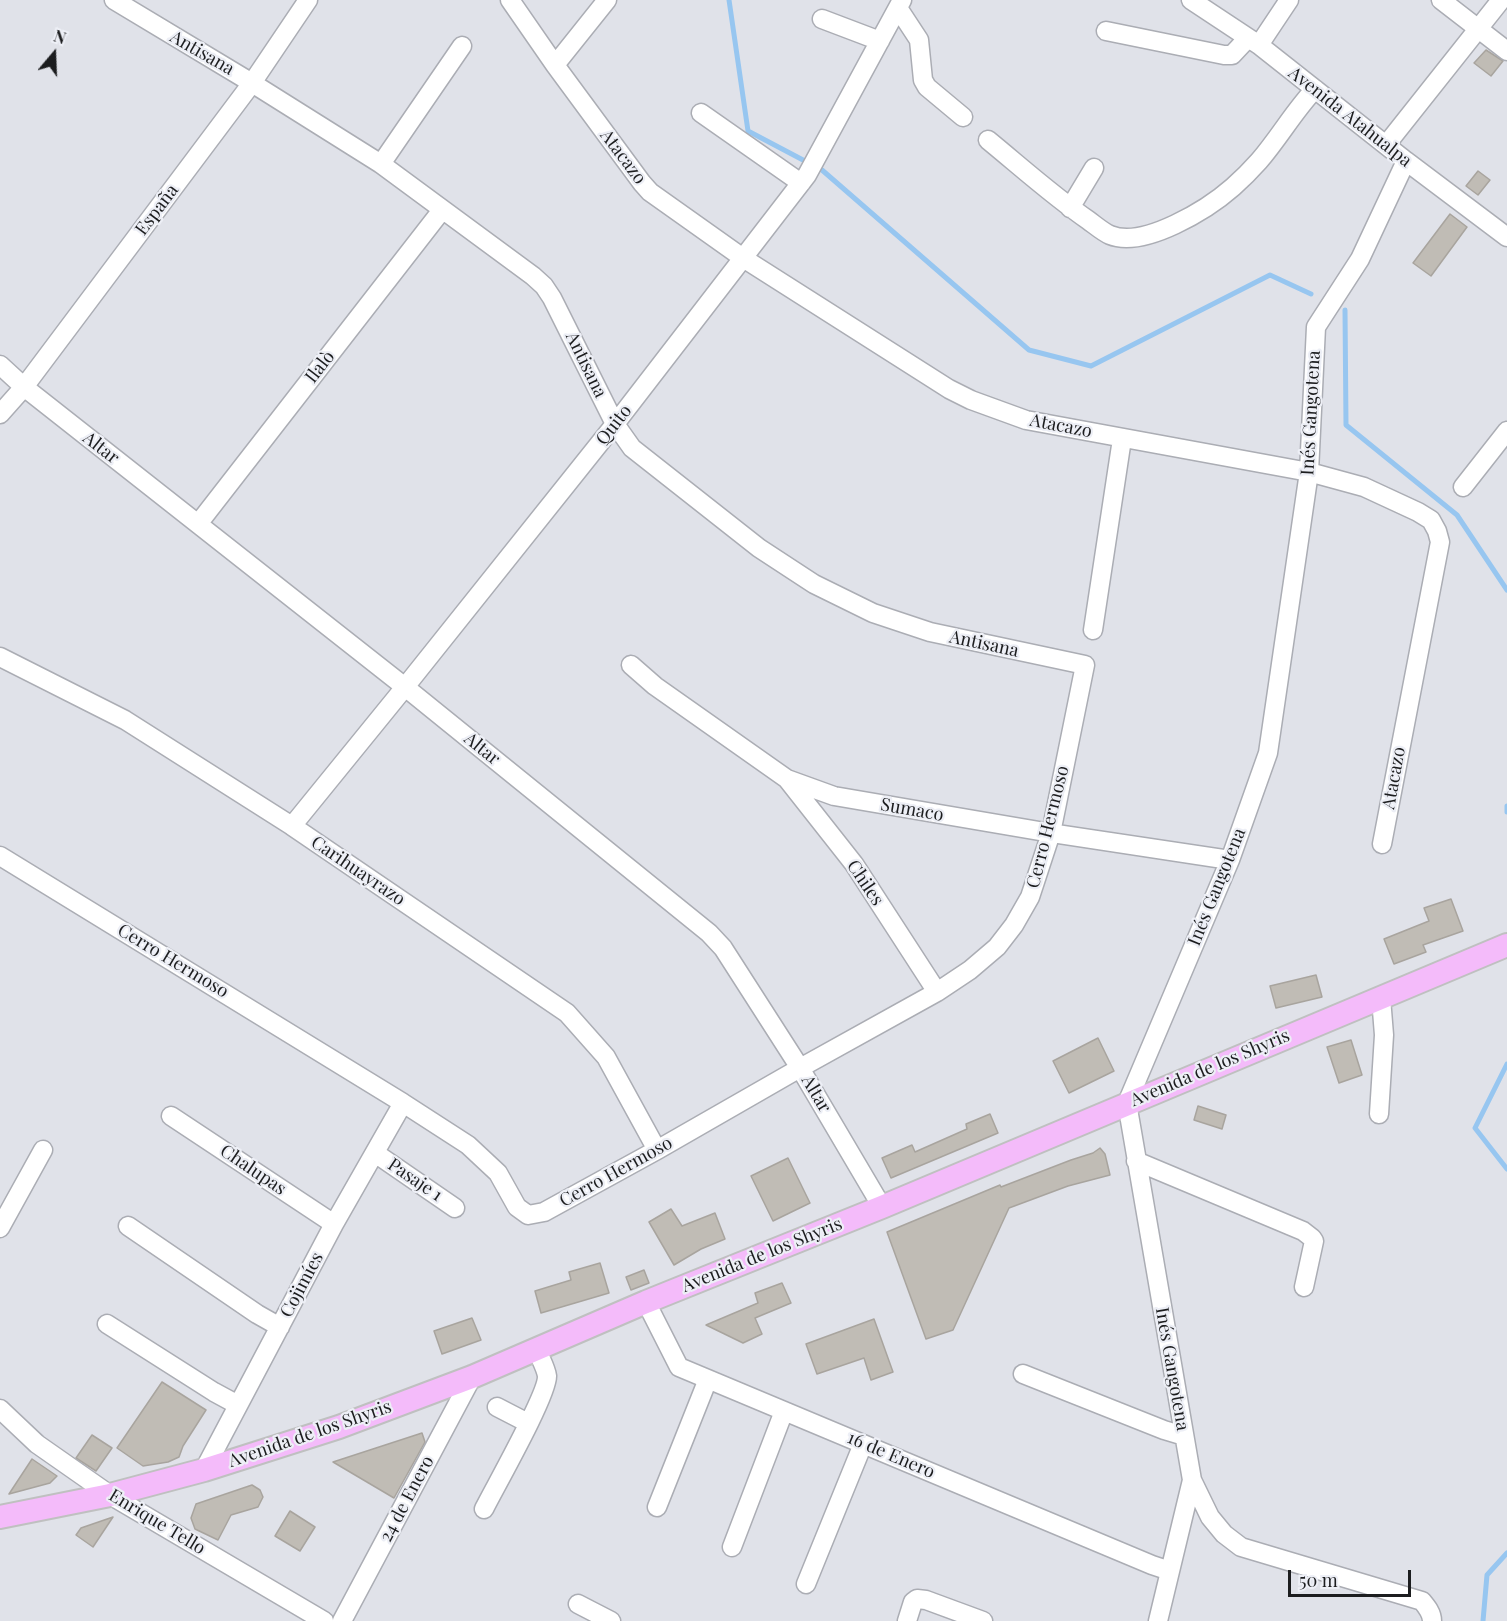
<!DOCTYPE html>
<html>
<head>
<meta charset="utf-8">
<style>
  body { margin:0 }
  #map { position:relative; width:1507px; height:1621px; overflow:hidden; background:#e0e2e9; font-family:"Playfair Display",serif }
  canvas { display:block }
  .north { position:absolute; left:24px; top:24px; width:60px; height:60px; -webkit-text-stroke:4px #edeff6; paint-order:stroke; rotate:19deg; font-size:16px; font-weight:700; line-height:24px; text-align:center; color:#1c1d1f }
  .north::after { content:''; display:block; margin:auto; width:21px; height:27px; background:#1c1d1f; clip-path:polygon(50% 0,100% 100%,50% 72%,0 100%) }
  .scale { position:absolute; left:1288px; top:1570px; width:123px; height:27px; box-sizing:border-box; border:3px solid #1c1d1f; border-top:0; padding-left:8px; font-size:18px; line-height:21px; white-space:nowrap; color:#1c1d1f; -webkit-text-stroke:4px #edeff6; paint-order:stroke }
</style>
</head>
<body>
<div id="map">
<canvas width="1507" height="1621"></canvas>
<div class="north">N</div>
<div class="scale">50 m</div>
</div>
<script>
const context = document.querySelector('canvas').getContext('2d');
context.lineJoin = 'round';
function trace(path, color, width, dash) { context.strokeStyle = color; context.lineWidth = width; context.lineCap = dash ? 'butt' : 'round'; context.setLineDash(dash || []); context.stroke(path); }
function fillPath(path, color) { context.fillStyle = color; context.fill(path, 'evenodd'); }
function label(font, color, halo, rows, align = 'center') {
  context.font = font + ' "Playfair Display",serif'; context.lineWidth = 4.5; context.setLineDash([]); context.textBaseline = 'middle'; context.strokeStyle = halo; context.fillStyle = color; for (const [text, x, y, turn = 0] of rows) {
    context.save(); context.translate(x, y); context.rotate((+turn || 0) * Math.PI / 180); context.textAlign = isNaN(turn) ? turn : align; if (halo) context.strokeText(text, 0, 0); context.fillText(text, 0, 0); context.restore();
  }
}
trace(new Path2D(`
  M729,0L748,131L822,170L1029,350L1091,366L1270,275L1311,294
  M1345,310L1346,425L1457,515L1507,590
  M1507,806V812
  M1507,1064L1475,1128L1507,1169
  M1483,1621L1487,1575L1507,1553`), '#97c6f0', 5);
const building = new Path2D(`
  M1486,50L1503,61L1491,76L1474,63Z
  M1478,171L1490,180L1478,195L1466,186Z
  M1450,214L1467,227L1431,276L1413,263Z
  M1451,899L1463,931L1423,945L1426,952L1394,964L1384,939L1429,921L1424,908Z
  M1316,975L1322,997L1276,1008L1270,986Z
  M1098,1038L1114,1071L1069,1093L1053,1061Z
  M1351,1040L1362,1075L1339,1083L1327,1047Z
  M1198,1106L1226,1115L1222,1129L1194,1120Z
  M990,1114L998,1133L891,1178L882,1158L912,1145L915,1152L967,1129L966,1124Z
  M1100,1148L1105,1154L1110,1175L1068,1186L1009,1208L953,1330L926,1339L887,1232L1000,1185L1001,1187L1071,1160L1093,1153Z
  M788,1158L810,1203L773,1221L751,1176Z
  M671,1209L682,1226L715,1213L725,1239L701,1249L674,1265L649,1222Z
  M600,1263L609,1293L541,1313L535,1291L571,1280L569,1272Z
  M644,1270L649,1283L631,1290L626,1277Z
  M782,1283L791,1303L755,1318L762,1334L743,1343L706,1325L758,1303L755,1293Z
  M472,1318L481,1340L442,1354L434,1331Z
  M874,1319L893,1372L871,1380L864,1358L817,1374L806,1344Z
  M162,1382L206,1410L183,1446L179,1457L168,1462L143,1466L117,1448Z
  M422,1433L425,1442L394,1498L333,1462Z
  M92,1435L112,1448L96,1471L76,1458Z
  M32,1459L57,1476L50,1483L9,1494Z
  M252,1485L260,1490L263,1497L258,1507L231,1515L218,1540L195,1529L191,1518L196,1504Z
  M290,1511L315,1527L300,1551L275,1536Z
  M113,1517L93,1547L76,1535L81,1528Z`);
fillPath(building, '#c0bcb5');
trace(building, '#a8a49e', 1.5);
const minor = new Path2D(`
  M510,0L555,65L642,183L650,192L743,258L949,389L971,400L1026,420L1309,472L1364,487L1418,512L1431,520L1437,531L1440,542L1382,844
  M1191,0L1259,45L1406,161L1507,237
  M1441,0L1507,51
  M898,8L919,40L923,80L927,87L963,117
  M822,19L880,41
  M1106,31L1224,55H1232L1248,38
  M1259,45L1289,0
  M555,65L607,0
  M701,113L801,183
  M988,140C1021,167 1053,196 1088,220C1095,225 1103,232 1110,235C1144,249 1208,209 1233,187C1242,179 1251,170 1259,161C1279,138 1294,111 1315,89
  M1386,145L1501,0
  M381,164L462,46
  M1070,208L1094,168
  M0,365L24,387L405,687L709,933L723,948L800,1068L882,1207
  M0,414L24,387L252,83L308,0
  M1463,487L1507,431
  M198,524L442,210
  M1093,630L1122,439
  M0,657L125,720L292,826L567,1013L606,1057L657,1150
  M631,665L655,686L787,779L834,796L1051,833L1230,860
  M787,779L854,864L937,992
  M292,826L405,687L615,424L807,175L902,0
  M0,856L403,1103L468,1145L498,1173L517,1207L528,1215L544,1212L657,1150L800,1068L937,992L970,970L997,947L1014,925L1030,897L1051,833L1085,665L930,632L873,613L814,584L759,548L632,448L615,424L552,298L544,286L533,276L381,164L252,83L114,0
  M1379,1114L1384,1035L1381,998
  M171,1116L334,1224
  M375,1153L455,1208
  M1136,1161L1303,1231L1312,1238L1314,1241L1304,1287
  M128,1226L257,1314L280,1327
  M0,1228L43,1150
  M646,1302L679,1367L1152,1565L1170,1571
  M107,1324L214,1392L238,1405
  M1023,1374L1164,1430L1184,1436
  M497,1407L528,1423
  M0,1409L37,1444L110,1495L324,1621
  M204,1470L334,1224L403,1103
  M1192,1480L1210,1517L1224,1534L1241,1547L1422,1601C1427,1607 1432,1613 1432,1621
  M657,1507L708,1379
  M484,1509C495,1487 548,1394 547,1376C546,1368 540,1358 537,1350
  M732,1547L784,1411
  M806,1584L863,1444
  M578,1604L611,1621
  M342,1621L472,1377
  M907,1621L913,1602L917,1599L926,1600L983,1621
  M1158,1621L1192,1480L1127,1103L1230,860L1268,753L1309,472L1316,327L1360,259L1406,161`);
const major = new Path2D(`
  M0,1517L110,1495L204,1470L339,1427L472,1377L646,1302L882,1207L1507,945`);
trace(minor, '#abadb4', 21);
trace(major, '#bfc0c0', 26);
trace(minor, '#fff', 18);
trace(major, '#f4bbfa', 22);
label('18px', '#1c1d1f', '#edeff6', [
  ["Antisana",202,53,30],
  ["Avenida Atahualpa",1350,117,38],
  ["Atacazo",623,157,53],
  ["España",157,210,-53],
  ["Antisana",586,365,64],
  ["Ilalò",320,367,-52],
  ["Inés Gangotena",1311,413,-87],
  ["Quito",614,425,-52],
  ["Atacazo",1061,426,11],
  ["Altar",101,448,38],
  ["Antisana",984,644,12],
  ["Altar",482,749,39],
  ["Atacazo",1394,778,-80],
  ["Sumaco",912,810,10],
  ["Cerro Hermoso",1048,827,-76],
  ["Carihuayrazo",358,871,34],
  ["Chiles",865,883,56],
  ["Inés Gangotena",1217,887,-68],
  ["Cerro Hermoso",173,961,31],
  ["Avenida de los Shyris",1210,1068,-23],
  ["Altar",816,1094,59],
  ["Chalupas",253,1170,34],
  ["Cerro Hermoso",616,1172,-29],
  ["Pasaje 1",415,1180,34],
  ["Avenida de los Shyris",762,1255,-22],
  ["Cojimíes",302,1285,-62],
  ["Inés Gangotena",1172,1369,80],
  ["Avenida de los Shyris",310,1434,-19],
  ["16 de Enero",891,1455,23],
  ["24 de Enero",407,1499,-62],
  ["Enrique Tello",157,1522,31]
]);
</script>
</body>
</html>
